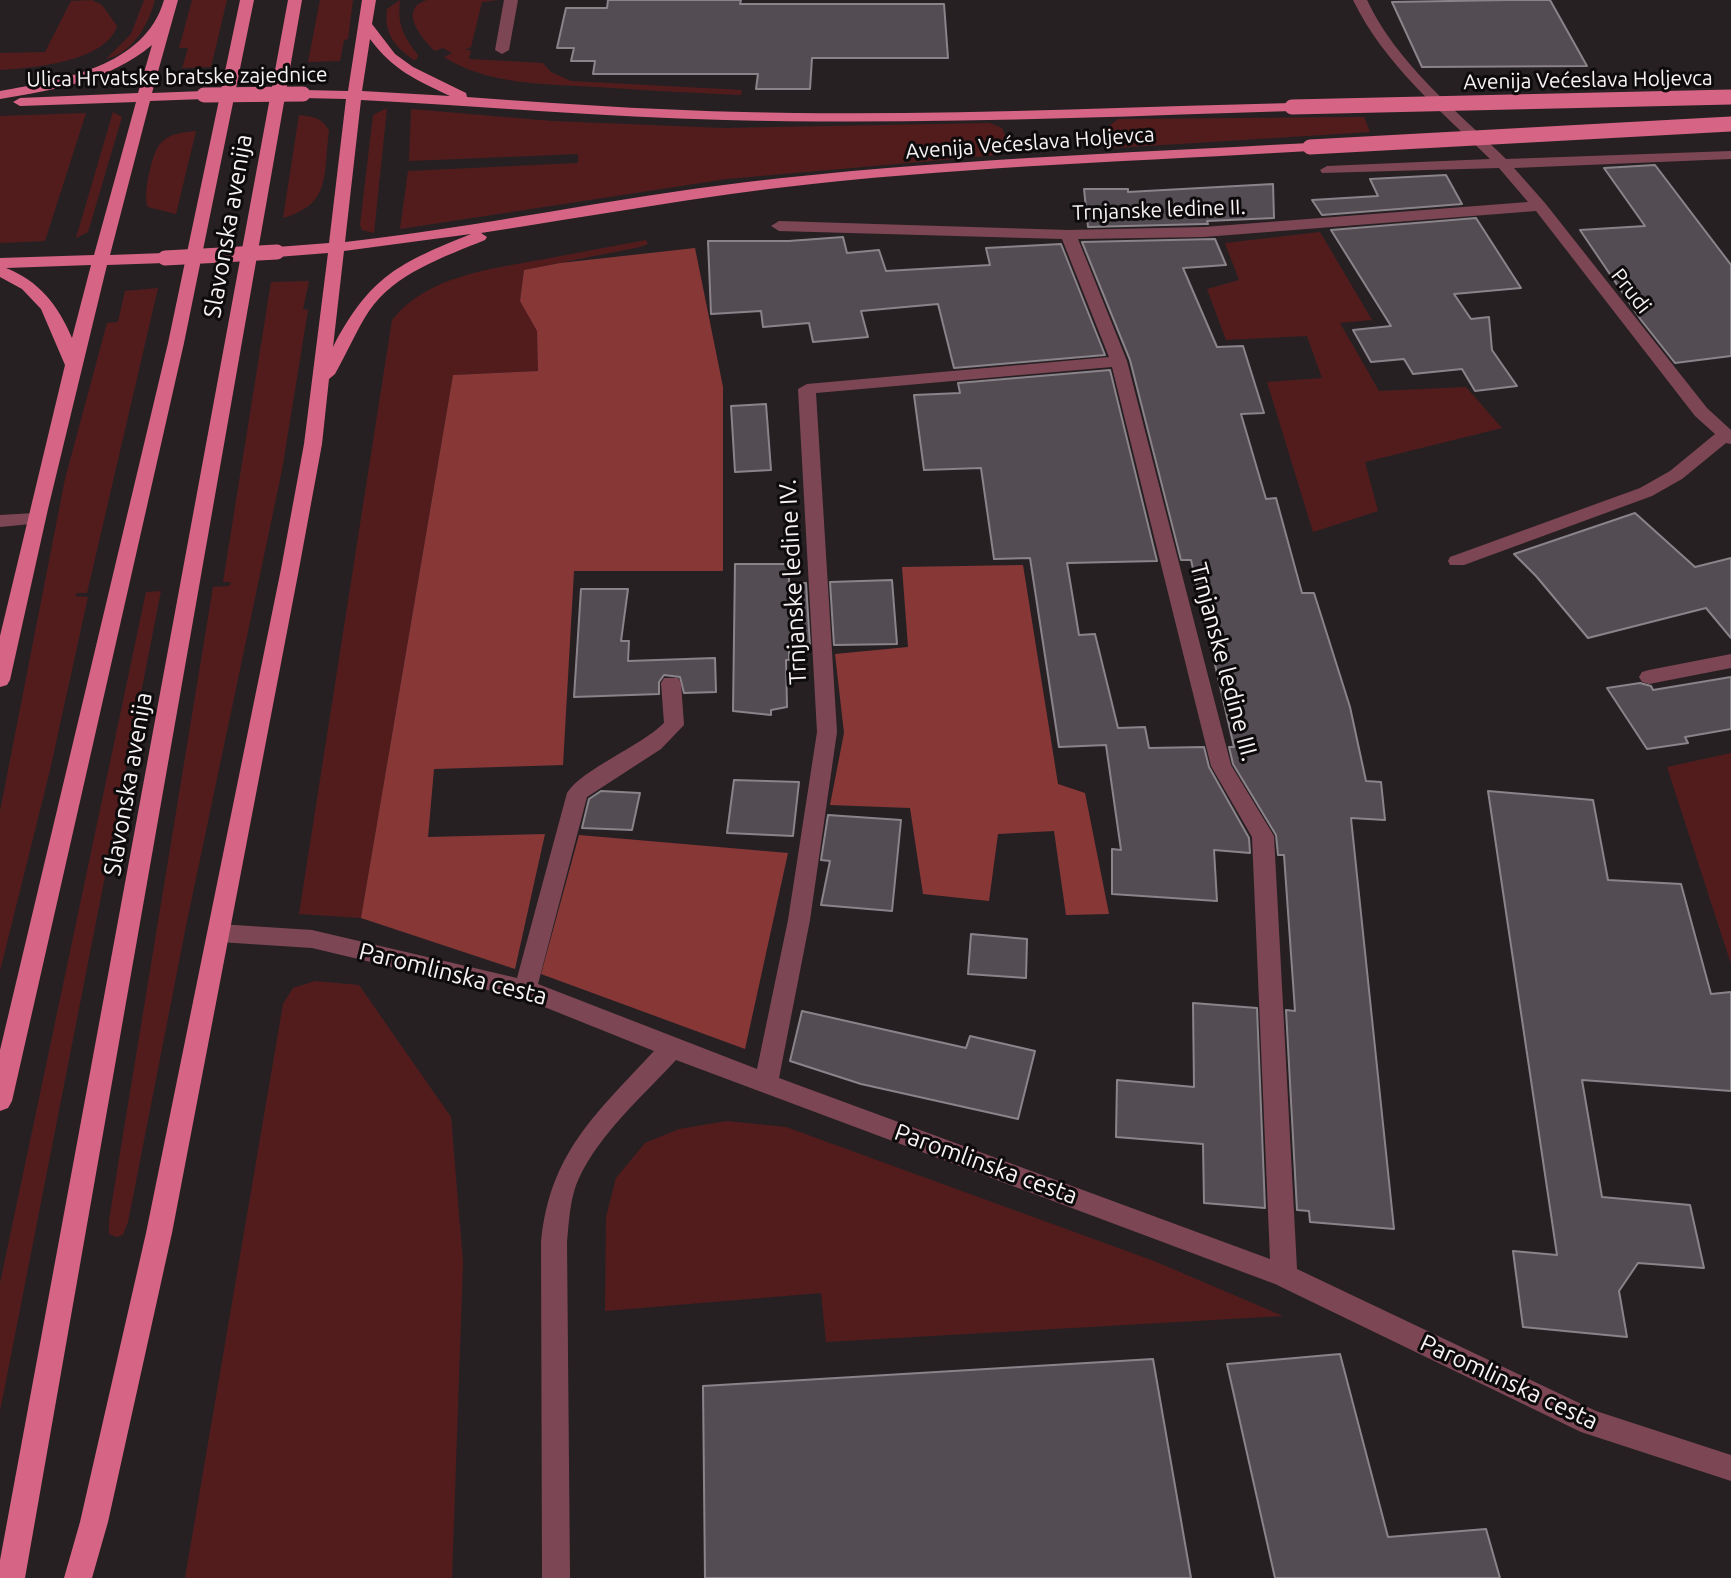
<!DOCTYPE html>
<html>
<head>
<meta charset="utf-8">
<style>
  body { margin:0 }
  canvas { display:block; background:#262023 }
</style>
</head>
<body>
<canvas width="1731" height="1578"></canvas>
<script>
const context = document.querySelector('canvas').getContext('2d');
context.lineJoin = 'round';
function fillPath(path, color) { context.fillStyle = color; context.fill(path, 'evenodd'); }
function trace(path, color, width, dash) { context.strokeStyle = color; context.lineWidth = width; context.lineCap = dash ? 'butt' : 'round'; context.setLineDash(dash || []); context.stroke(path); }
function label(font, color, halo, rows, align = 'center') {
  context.font = font + ' Ubuntu,sans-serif'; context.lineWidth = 6; context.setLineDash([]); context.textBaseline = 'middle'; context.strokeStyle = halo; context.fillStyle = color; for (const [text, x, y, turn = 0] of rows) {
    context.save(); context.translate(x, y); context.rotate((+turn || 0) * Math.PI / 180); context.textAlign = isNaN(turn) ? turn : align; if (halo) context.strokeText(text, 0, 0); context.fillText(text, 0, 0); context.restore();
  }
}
fillPath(new Path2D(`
  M92,0L102,5L117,26C106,62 32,68 0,70V53L45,52L71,1Z
  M144,0H155C148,25 133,53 106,59L131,34Z
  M192,0H227L211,67L182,68L188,48H179Z
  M320,0H353L348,39L344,40L340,61L308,62Z
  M400,0C397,24 403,36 418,55L417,59L414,60C394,46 384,34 387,9Z
  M427,0H499L482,2L471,47L465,50H471L469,59L543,63L551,72L571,81L742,90L741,95C693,93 644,90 596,87C545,84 488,85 444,57L452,53L443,48L435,51C422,39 397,9 427,0Z
  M387,108L374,233L362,230L360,225L373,115Z
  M411,109L552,121L724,128L990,123L1002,128C1008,140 1007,146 998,155L727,179L400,229L408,171L578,163V154L409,161Z
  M113,112L122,117L88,232L76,238Z
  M86,113L45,241L0,243V116Z
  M299,115C313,117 322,117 329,131C323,175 332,204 283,218Z
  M1364,117L1370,132L1114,148L1101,140L1102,132L1118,119Z
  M196,131L176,214L148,207C142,197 152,153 160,144C170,133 183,132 196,131Z
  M1320,232L1372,320L1340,323L1379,391L1466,387L1502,428L1365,462L1378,511L1313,532L1267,382L1322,378L1307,336L1226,340L1207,289L1239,280L1225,243Z
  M646,240L648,244L640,247L524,270L520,301L537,331L538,371L453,375L361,918L299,914L392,320C428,275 491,269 545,259C578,253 612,246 646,240Z
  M309,281L303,309L308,310L282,470L187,921L128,1222L123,1235L116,1237L109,1234V1220L213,587L229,586L231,582H223L271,282Z
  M158,288L87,593H77L75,596L88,597L50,770L0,971V811L65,479L107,323L118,322L125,291Z
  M161,591L0,1411V1283L146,592Z
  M1731,753V964L1667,767Z
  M315,981L359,985L451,1117L463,1262L452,1578H185L283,1004L293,988Z
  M727,1121L786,1127L1154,1261L1283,1316L826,1342L821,1293L605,1311L606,1217L616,1178L645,1143L679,1129Z`), '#521c1d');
fillPath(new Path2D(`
  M695,248L723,387V571H574L563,765L434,769L428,837L545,834L515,969L361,918L453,375L538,371L537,331L520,301L524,270L560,263Z
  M1023,565L1058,784L1085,793L1109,914L1066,915L1054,831L998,834L989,901L923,894L910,808L830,805L844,733L835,654L908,647L902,567Z
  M579,835L788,853L745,1049L541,974Z`), '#883737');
const building = new Path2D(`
  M608,0H741L740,4H944L948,58H812L810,89H756L758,74H593L595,61H571L574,48H557L566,8H607Z
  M1507,0H1550L1587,66L1422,67L1392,2Z
  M1655,165L1731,265V356L1675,363L1641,320L1580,230L1645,226L1604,168Z
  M1446,175L1462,204L1322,215L1312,200L1378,196L1370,179Z
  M1273,184L1274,218L1207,221L1208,224H1204L1088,227L1084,189H1128V192Z
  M1476,218L1521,288L1454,294L1471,319L1489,317L1492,350L1517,386L1475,391L1462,369L1413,374L1404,359L1371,362L1353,330L1391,326L1331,230Z
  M843,237L847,253L879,250L886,271L990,265L986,248L1061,244L1105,355L954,368L938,304L861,311L868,337L813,342L809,323L763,327L761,311L711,314L708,241H789Z
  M1215,239L1226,265L1183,268L1217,347L1243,346L1264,413L1241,414L1266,499L1276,498L1302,593H1314L1350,707L1366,781L1381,782L1385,820L1351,818L1394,1229L1310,1222L1309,1211L1297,1210L1286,1010L1295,1011L1284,855H1278L1276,835L1233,764L1229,747H1234L1191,560H1181L1130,360L1082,242Z
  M1110,370L1157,561L1067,563L1079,635L1095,634L1118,728L1145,727L1149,748L1204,747L1209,767L1249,838L1250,853L1214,850L1217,901L1112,894V849L1121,850L1106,745L1059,747L1030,558L994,559L981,468L924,470L914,395L960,393L958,383Z
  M766,404L771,470L735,472L731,406Z
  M1635,513L1695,567L1731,558V638L1706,608L1588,638L1536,576L1514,554Z
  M735,564H789V583H806L810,646H789V660H786L787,707L771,710V715L733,711Z
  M892,580L897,644L834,645L830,582Z
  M581,589H628L621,641H629L628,661L715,658L716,692L684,693L680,677L664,675L659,682V694L574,697Z
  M1731,677V729L1685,737L1688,743L1647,749L1607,688L1640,683L1651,686L1653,690Z
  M734,780L799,782L793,836L727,833Z
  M601,791L640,793L632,830L582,828L589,799Z
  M1488,791L1593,800L1608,880L1681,884L1711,994L1731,992V1091L1582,1080L1602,1197L1690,1205L1704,1268L1638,1263L1619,1291L1627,1337L1523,1327L1513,1251L1557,1255Z
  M828,815L901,820L892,911L821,905L830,861L821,860Z
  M971,934L1027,939L1026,978L968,974Z
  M1193,1003L1257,1008L1265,1208L1204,1203L1203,1144L1116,1137L1117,1080L1194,1087Z
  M802,1011L966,1048L970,1036L1035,1051L1018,1119L861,1084L790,1061Z
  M1340,1354L1388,1537L1486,1529L1500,1578H1275L1227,1364Z
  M1153,1359L1191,1578H705L703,1386Z`);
fillPath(building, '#534d53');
trace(building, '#8a848a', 2);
fillPath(new Path2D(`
  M504,0H518L509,50L502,54L495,50Z
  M1353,0H1367C1397,64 1456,110 1506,159L1731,151V159L1514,168L1545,203L1707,408L1731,430V444L1726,443L1682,479L1652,496L1464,565H1450L1448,561L1450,557L1640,488L1670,471L1715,434L1695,416L1536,211L1204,237L1078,239L1127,361L1231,765L1274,836L1297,1269L1596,1411L1731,1455V1481L1581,1432L1275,1284L676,1060C643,1096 601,1132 579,1178C570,1197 569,1221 567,1242L570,1578H542L541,1242C550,1152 596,1114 654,1051L522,998L312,948L219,942L211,939L208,933L211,927L219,924L312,930L517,978L567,793C581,770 641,746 664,723L661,683L664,678H678L681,683L684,725L661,749L587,797L538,984L757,1069L788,920L817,732L798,389L807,384L1109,357L1062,239L779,231L771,226L779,221L1068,230L1204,227L1528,202L1499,168L1322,173L1320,170L1327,166L1490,159C1440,110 1384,64 1353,0ZM1112,367L1211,766L1252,837L1270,1259L779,1078L810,920L837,732L816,393Z
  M35,513L41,515L44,519L41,523L0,527V515Z
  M1731,654V668L1649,684L1642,682L1639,677L1642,672L1649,670Z`), '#7d4654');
fillPath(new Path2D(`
  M164,0H178L152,93L204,91L211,95L204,99L150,101L110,255L165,253L173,258L165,263L107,265L48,509L10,680L7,685L0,687V636L65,365L41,309L22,289L0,277V258L94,255L136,102L20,106L13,102L20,98L138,93L152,45C109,81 54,90 0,99V91C61,80 145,67 164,0ZM91,265L72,338C58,305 39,281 6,268Z
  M240,0H254L184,343L12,1101L8,1108L0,1111V1050L168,343Z
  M288,0H302L25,1578H0V1560Z
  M362,0H376L372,24L395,54L413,67L466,93L467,97C576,105 685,112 795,113C961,115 1126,107 1292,103L1299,107L1292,111C1103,117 914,125 725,120C604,117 482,106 361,100L345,242C479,227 612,198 747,182C934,160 1122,153 1310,143L1317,147L1310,151C1144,161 977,166 812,184C701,196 592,216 481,233L487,237L485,240C444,257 395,273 369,311C356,331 347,353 335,374L329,379L322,444L299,569L172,1233L108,1522L92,1578H64L80,1522L146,1233L281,569L304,444L328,253L277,257L269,252L277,247L329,243L346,99L303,98L296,94L303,90L348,91ZM370,39C394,71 415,79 450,96L362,91ZM471,234C399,263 370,276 333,347L344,251Z`), '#d66485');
trace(new Path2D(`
  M204,95L303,94
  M1292,107L1731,97
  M1310,147L1731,124
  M165,258L277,252`), '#d66485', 15);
label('21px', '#f7f3f5', '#0e0b0c', [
  ["Ulica Hrvatske bratske zajednice",177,77,-1],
  ["Avenija Većeslava Holjevca",1588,80,-1],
  ["Avenija Većeslava Holjevca",1030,143,-4],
  ["Trnjanske ledine II.",1159,210,-2],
  ["Prudi",1631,291,52]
]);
label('24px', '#f7f3f5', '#0e0b0c', [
  ["Slavonska avenija",228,226,-80],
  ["Trnjanske ledine IV.",793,582,-93],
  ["Trnjanske ledine III.",1224,662,75],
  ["Slavonska avenija",128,784,-80],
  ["Paromlinska cesta",453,974,14],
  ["Paromlinska cesta",986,1164,20],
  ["Paromlinska cesta",1509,1382,25]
]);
</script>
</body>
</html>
